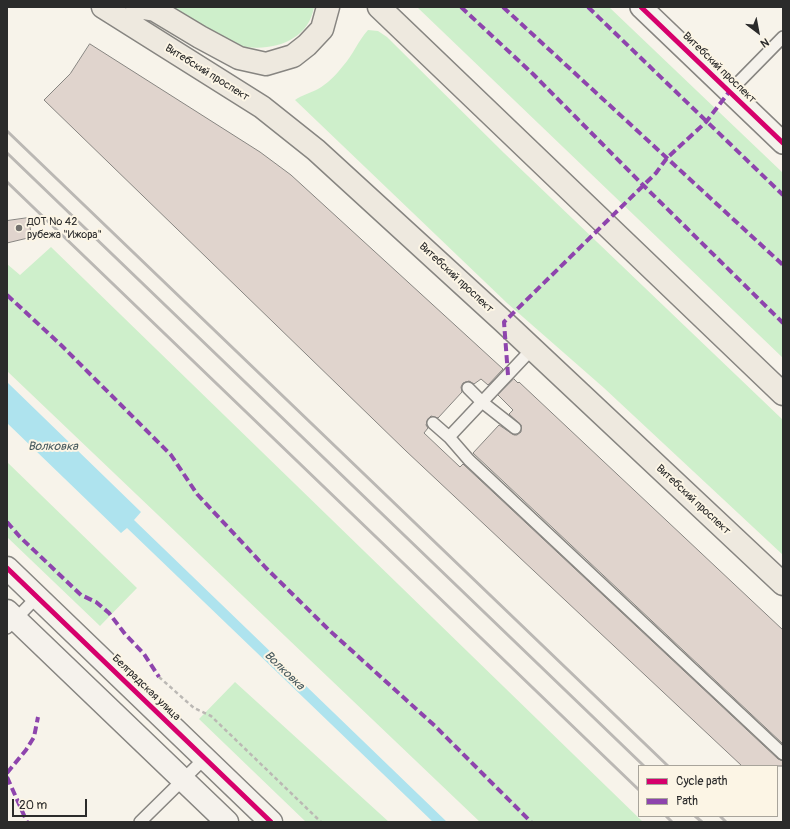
<!DOCTYPE html>
<html>
<head>
<meta charset="utf-8">
<style>
  body { margin:0 }
  #map { position:relative; width:790px; height:829px; overflow:hidden; background:#f7f3ea; font-family:Pangolin,sans-serif }
  canvas { display:block }
  .frame { position:absolute; inset:0; border:8px solid #2b2b2b; pointer-events:none }
  .legend { position:absolute; left:638px; top:765px; width:140px; height:52px; box-sizing:border-box; background:#fcf5e5; border:1px solid #a8a49b; margin:0; padding:5px 7px; list-style:none; font-size:12px; color:#2b2b2b }
  .legend li { display:flex; align-items:center; gap:8px; height:20px }
  .legend b { width:20px; border:1px solid #a8a49b }
  .north { position:absolute; left:738px; top:12px; width:40px; height:40px; -webkit-text-stroke:3px #fcf5e5; paint-order:stroke; rotate:148deg; font-size:11px; font-weight:700; line-height:16px; text-align:center; color:#2b2b2b }
  .north::after { content:''; display:block; margin:auto; width:14px; height:18px; background:#2b2b2b; clip-path:polygon(50% 0,100% 100%,50% 72%,0 100%) }
  .scale { position:absolute; left:12px; top:799px; width:75px; height:18px; box-sizing:border-box; border:2px solid #2b2b2b; border-top:0; padding-left:5px; font-size:12px; line-height:14px; white-space:nowrap; color:#2b2b2b; -webkit-text-stroke:3px #fcf5e5; paint-order:stroke }
</style>
</head>
<body>
<div id="map">
<canvas width="790" height="829"></canvas>
<div class="frame"></div>
<ul class="legend">
<li><b style="height:5px;background:#d6006c"></b>Cycle path</li>
<li><b style="height:5px;background:#8e44ad"></b>Path</li>
</ul>
<div class="north">N</div>
<div class="scale">20 m</div>
</div>
<script>
const context = document.querySelector('canvas').getContext('2d');
context.lineJoin = 'round';
function fillPath(path, color) { context.fillStyle = color; context.fill(path, 'evenodd'); }
function trace(path, color, width, dash) { context.strokeStyle = color; context.lineWidth = width; context.lineCap = dash ? 'butt' : 'round'; context.setLineDash(dash || []); context.stroke(path); }
function label(font, color, halo, rows, align = 'center') {
  context.font = font + ' Pangolin,sans-serif'; context.lineWidth = 4; context.setLineDash([]); context.textBaseline = 'middle'; context.strokeStyle = halo; context.fillStyle = color; for (const [text, x, y, turn = 0] of rows) {
    context.save(); context.translate(x, y); context.rotate((+turn || 0) * Math.PI / 180); context.textAlign = isNaN(turn) ? turn : align; if (halo) context.strokeText(text, 0, 0); context.fillText(text, 0, 0); context.restore();
  }
}
fillPath(new Path2D(`
  M162,7H314C308,44 265,54 233,44C225,41 218,36 211,32C195,24 178,15 162,7Z
  M417,7H609L783,173V358Z
  M368,30L378,31L387,37L504,153L783,420V555L604,388L507,303L295,100C302,95 310,93 318,89C327,84 336,75 343,66C353,55 358,41 368,30Z
  M51,247L643,822H480L7,371V264L20,275Z
  M7,462L137,588L100,626L7,537Z
  M235,682L389,822H306L199,719Z`), '#ceefcb');
fillPath(new Path2D(`
  M7,382L141,512L134,520L447,822H433L127,528L121,533L7,423Z`), '#aee3ee');
const building = new Path2D(`
  M90,44L260,152L291,175L503,369L488,385L481,379L474,384L469,381L463,383L461,387L462,392L438,418L431,416L428,419L426,425L428,428L424,433L460,467L463,464L778,759L783,761V766H742L406,451L44,100L70,74Z
  M28,218L32,237L7,243V221Z
  M514,379L518,383L519,382L783,630V744L473,453L499,425L514,435H517L521,432V425L509,414L513,410L498,395Z`);
fillPath(building, '#e0d4cd');
trace(building, '#878581', 1);
const lane = new Path2D(`
  M729,92L783,37
  M468,388L482,402L515,428
  M433,423L449,437L469,460L783,754
  M449,437L532,349
  M7,628L37,597
  M140,822L205,758`);
const street = new Path2D(`
  M641,7L783,143`);
const secondary = new Path2D(`
  M7,568L271,822
  M7,611L227,822`);
const primary = new Path2D(`
  M103,7L262,107L316,150L504,322L783,584
  M137,7L155,10L200,37L239,58L266,64L293,56L307,45L322,29L328,7
  M379,7L783,394`);
trace(lane, '#878581', 14);
trace(street, '#878581', 24);
trace(secondary, '#878581', 25);
trace(primary, '#878581', 25);
trace(new Path2D(`
  M159,677L194,708L211,716L321,822`), '#bbb8b4', 2.5, [4, 3]);
trace(lane, '#f5f2ec', 11);
trace(street, '#f5f2ec', 21);
trace(secondary, '#f5f2ec', 22);
trace(primary, '#eee9df', 22);
trace(new Path2D(`
  M7,131L668,766
  M7,153L644,766
  M7,182L639,790
  M666,816L672,822
  M695,816L702,822
  M720,816L726,822`), '#bbb8b4', 3);
trace(new Path2D(`
  M461,7L533,74L643,185L783,323
  M503,7L783,265
  M588,7L783,195
  M7,295L61,345L171,455L197,494L266,568L329,630L435,726L531,822
  M508,375L504,322L656,173L667,158L706,122L729,92
  M7,522L20,537L81,595L96,602L109,613L125,634L144,654L159,677
  M7,773L26,750L34,737L38,717
  M7,777L27,822`), '#8e44ad', 4, [8, 4]);
trace(new Path2D(`
  M641,7L783,143
  M7,568L271,822`), '#d6006c', 5);
for (const [x, y, r, color] of [
  [19,228,4,"#72716e"]
]) { const dot = new Path2D(); dot.arc(x, y, r, 0, 2 * Math.PI); context.fillStyle = color; context.fill(dot); trace(dot, '#fcf5e5', 1.5); }
label('11px', '#2b2b2b', '#fcf5e5', [
  ["Витебский проспект",719,68,44],
  ["Витебский проспект",207,73,32],
  ["Витебский проспект",456,278,43],
  ["Витебский проспект",693,500,43],
  ["Белградская улица",146,688,44]
]);
label('11px', '#2b2b2b', '#fcf5e5', [
  ["ДОТ № 42",27,222],
  ["рубежа \"Ижора\"",27,235]
], 'left');
label('italic 12px', '#44575c', '#fcf5e5', [
  ["Волковка",53,447],
  ["Волковка",284,671,44]
]);
</script>
</body>
</html>
